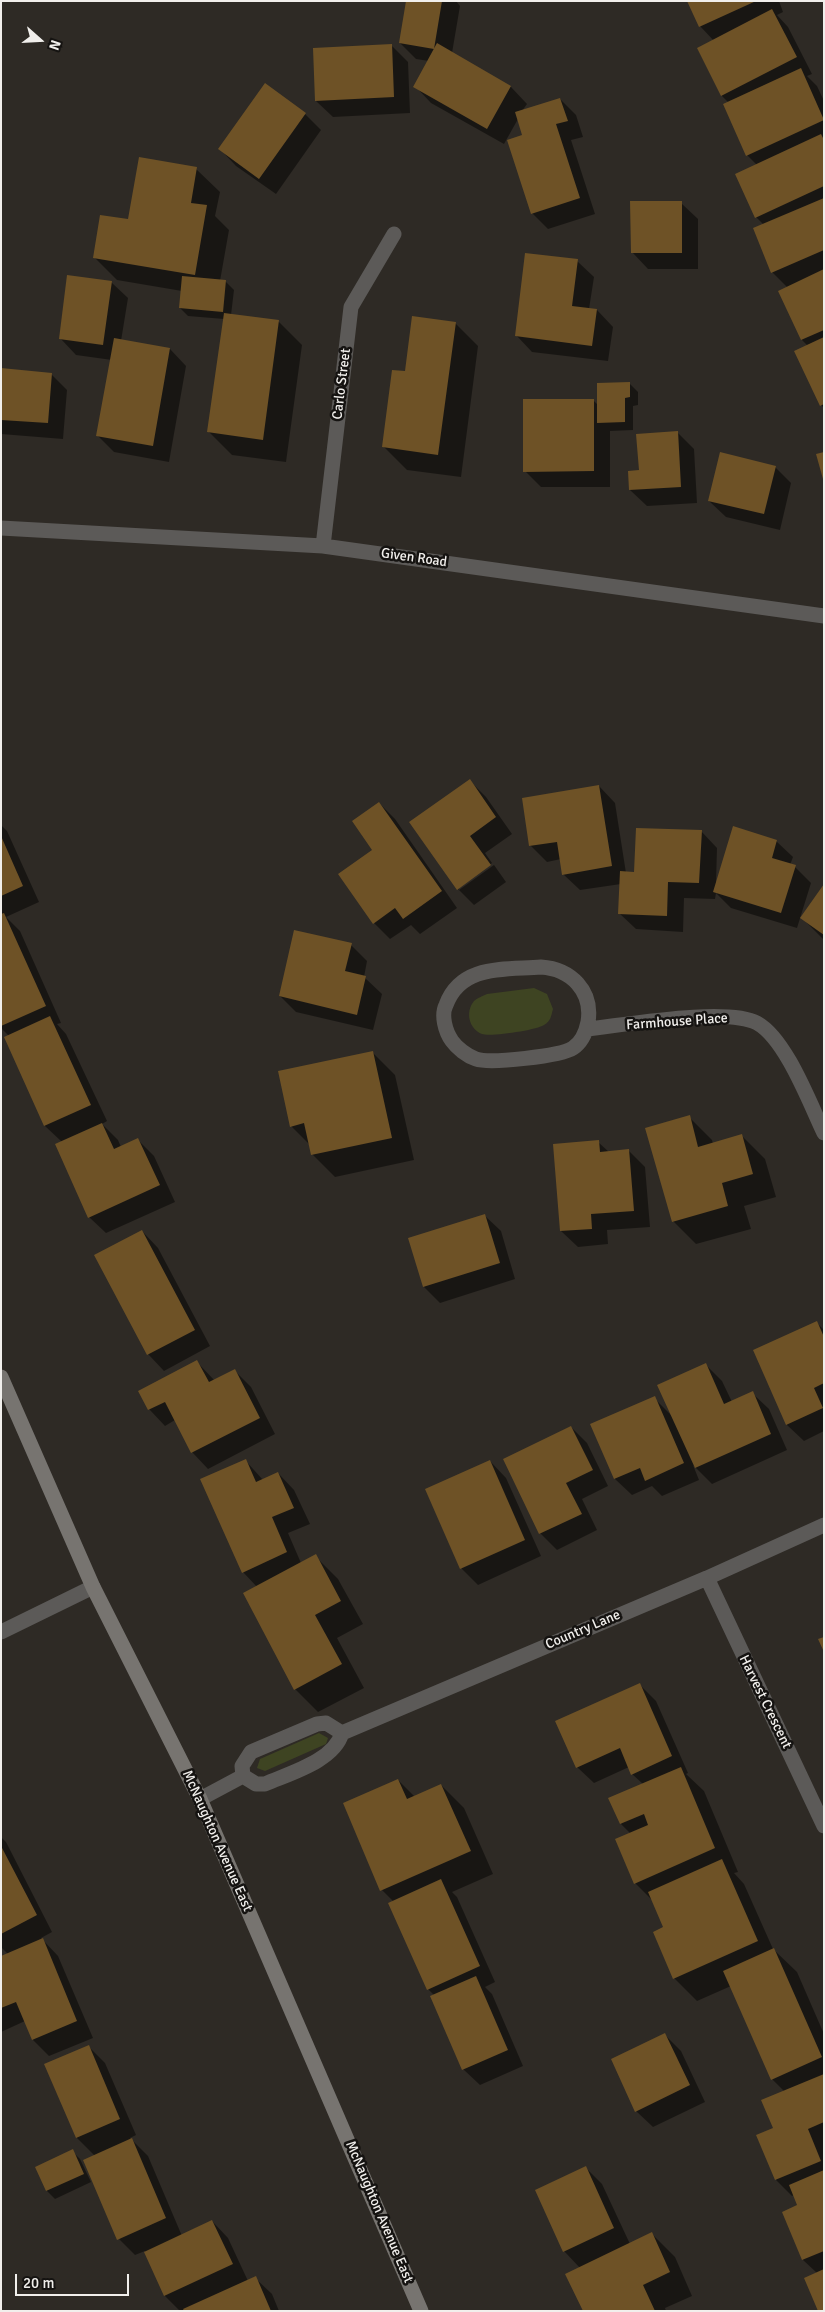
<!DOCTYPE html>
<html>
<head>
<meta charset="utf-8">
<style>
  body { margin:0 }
  #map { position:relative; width:825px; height:2312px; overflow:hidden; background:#2e2a25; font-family:Signika,sans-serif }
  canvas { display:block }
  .frame { position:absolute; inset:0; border:2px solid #f1efec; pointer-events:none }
  .north { position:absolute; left:15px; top:15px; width:50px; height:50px; -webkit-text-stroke:4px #151311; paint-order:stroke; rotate:109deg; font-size:14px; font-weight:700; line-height:20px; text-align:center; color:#f1efec }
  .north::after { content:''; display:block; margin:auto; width:18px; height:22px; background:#f1efec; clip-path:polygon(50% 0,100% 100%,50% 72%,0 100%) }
  .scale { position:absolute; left:15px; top:2274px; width:114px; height:22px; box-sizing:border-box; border:2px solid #f1efec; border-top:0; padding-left:6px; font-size:15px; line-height:18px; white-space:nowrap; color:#f1efec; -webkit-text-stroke:4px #151311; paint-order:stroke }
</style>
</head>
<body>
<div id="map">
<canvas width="825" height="2312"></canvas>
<div class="frame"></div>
<div class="north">N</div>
<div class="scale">20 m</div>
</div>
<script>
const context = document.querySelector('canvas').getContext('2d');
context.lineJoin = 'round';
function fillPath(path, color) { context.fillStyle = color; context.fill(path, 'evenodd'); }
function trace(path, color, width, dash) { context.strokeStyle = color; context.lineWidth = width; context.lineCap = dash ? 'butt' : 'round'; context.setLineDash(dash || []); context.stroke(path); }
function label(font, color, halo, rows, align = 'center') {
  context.font = font + ' Signika,sans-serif'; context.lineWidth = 5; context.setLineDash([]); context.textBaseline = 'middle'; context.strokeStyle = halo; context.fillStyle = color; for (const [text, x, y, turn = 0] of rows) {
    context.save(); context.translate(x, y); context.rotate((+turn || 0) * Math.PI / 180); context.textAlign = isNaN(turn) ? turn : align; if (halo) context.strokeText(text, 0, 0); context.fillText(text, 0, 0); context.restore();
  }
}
fillPath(new Path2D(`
  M534,988L547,994L553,1009C551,1016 551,1021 544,1025C537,1030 491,1037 482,1034C469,1029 465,1012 474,1001C477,998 483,996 487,994Z
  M319,1733L328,1738L326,1744L265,1771L257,1768L260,1759Z`), '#3e4422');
fillPath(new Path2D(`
  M407,1H456L460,6L452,53L511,87L527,104L522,111L560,99L576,115L583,137L571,140L595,214L548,229L532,213L523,136L518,119L504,144L431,103L415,86L429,61L416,59L400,43Z
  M689,1H779L783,12L777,15L788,27L812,74L807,76L817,86L824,101V408L821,405L808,346L802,340L788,288L772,272L764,225L756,217L757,165L747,155L729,103L722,96L698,49L714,41L700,26Z
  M391,45L408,62L410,113L333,117L316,101Z
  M305,114L321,130L276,194L236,166L220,149Z
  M196,169L220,192L215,216L229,230L220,281L226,282L234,290L231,315L279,322L302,345L286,462L232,455L209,432L224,319L188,316L180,308L182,291L117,280L94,257L129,221Z
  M681,203L698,219V269H648L632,252Z
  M577,261L594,277L589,309L597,310L613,327L608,361L532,352L516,335Z
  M111,282L128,298L121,341L170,349L186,366L169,462L114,452L98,436L112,360L76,355L60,338Z
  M455,323L478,346L461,477L407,470L384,447L406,372Z
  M1,370L51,374L67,390L63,439L1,434Z
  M630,384L638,392V405L633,406V430L610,431V487H541L525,471L593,400L598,405Z
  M678,433L694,449L697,503L647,506L630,490L640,471Z
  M775,467L791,483L780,530L726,517L709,501Z
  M470,781L486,797L512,834L485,853L492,863L459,887V890L494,865L506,882L474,905L458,889Z
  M599,786L615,803L626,873H635L701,831L717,848L716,883L776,841L793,857L790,865L795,867L811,883L797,928L731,908L716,893L715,899L684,898L683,932L636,929L619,913L621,884L580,890L563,874L561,859L547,862L530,845Z
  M379,803L395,819L457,908L420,934L411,925L390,939L374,923V850Z
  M1,825L7,831L39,902L6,917L20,931L61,1023L57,1024L66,1034L107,1121L102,1124L118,1140L121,1147L138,1140L154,1156L175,1202L106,1233L89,1217L62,1142L45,1126L6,1037L9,1036L1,1028Z
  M824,886V940L802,918Z
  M351,945L367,961L364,977L382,994L373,1030L296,1012L280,996Z
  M372,1052L395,1075L414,1160L335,1177L312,1154L310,1145L291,1126Z
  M689,1117L712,1140L713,1144L742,1136L765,1159L776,1197L744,1206L751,1229L696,1244L673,1221Z
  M598,1142L609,1152L629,1151L645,1167L650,1227L607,1230L608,1244L578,1247L561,1231Z
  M484,1215L501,1231L515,1279L440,1303L424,1287Z
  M142,1231L158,1248L210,1346L164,1371L148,1354Z
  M817,1323L824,1330V1431L804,1441L787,1425L754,1351Z
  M197,1362L215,1381L235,1371L251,1387L275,1434L208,1469L192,1452L175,1420L165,1426L149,1409Z
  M706,1365L722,1381L732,1402L752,1393L769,1409L787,1450L712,1484L693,1465L699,1480L662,1496L652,1486L632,1495L615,1479L592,1425L654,1398L672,1416Z
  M571,1427L587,1443L608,1486L582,1499L597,1530L557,1550L540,1533Z
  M245,1460L263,1480L278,1473L294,1490L310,1524L288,1533L301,1563L315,1556L338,1579L363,1624L337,1638L364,1688L318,1712L295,1689L257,1587L243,1572Z
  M490,1461L506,1478L541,1556L478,1585L462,1569L427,1490Z
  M639,1684L656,1701L688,1773L686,1774L704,1791L738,1872L734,1873L744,1884L773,1949L797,1972L824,2034V2311L817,2273L803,2260L799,2206L794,2195L792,2196L776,2180L785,2092L772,2079L731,1986L697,2001L674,1978L665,1928L653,1901L635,1883L631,1834L621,1824L643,1784L632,1774L629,1767L594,1783L577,1767Z
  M398,1780L415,1797L441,1785L464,1808L493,1874L452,1892L457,1897L495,1982L485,1987L492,1994L523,2066L480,2085L463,2069L434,1995L428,1989L394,1902L382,1890Z
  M1,1837L6,1842L52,1932L41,1938L58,1956L93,2038L49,2056L33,2040L25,2021L1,2032V1957L8,1954L1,1947Z
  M665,2035L681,2051L705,2102L653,2127L636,2111Z
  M89,2047L105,2063L136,2135L130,2138L148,2156L182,2236L212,2221L228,2238L248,2281L255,2278L272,2294L279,2311H180L165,2296L145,2251L135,2255L119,2239L95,2156L77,2138L46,2065Z
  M72,2151L80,2159L91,2182L55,2199L47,2191L36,2167Z
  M586,2168L602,2184L630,2244L652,2234L675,2257L692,2296L665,2308L666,2311H584L580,2268L564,2251Z`), '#0007');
fillPath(new Path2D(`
  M406,1H442L434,49L399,43Z
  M687,1H756L699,27Z
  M772,9L797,57L721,96L697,48Z
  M437,43L511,86L487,129L413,87Z
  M392,44L394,97L315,101L313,48Z
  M801,68L824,120L746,156L723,104Z
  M265,83L306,113L259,179L218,149Z
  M560,98L568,121L556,124L580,198L531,214L507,140L522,135L515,112Z
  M821,134L824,140V186L755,218L735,174Z
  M139,157L197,167L191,203L207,205L195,275L93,258L100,215L128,219Z
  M824,198V250L771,273L753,228Z
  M630,201H682V253H631Z
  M525,253L578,259L572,306L597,309L592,346L515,336Z
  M824,269V330L801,340L778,291Z
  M67,275L112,281L103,345L59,339Z
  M182,276L226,280L223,312L179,308Z
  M224,313L279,320L263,440L207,432Z
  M412,316L456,322L438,455L382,447L392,370L405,371Z
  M824,337V404L820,406L794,351Z
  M114,338L170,348L153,446L96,436Z
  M1,368L52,373L48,423L1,420Z
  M630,382V397L625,398V422L597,423V383Z
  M523,399H594V471L523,472Z
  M678,431L681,487L629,490L628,471L639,470L636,434Z
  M720,452L776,466L764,514L708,501Z
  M824,452V479H823L816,454Z
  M470,779L496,817L470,836L491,865L457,890L409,822Z
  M599,785L612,866L562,875L557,842L529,846L522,798Z
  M379,802L442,891L403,919L395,908L373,924L338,874L372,850L352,821Z
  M733,826L777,840L772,858L796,865L781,913L713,892Z
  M636,828L702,830L699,883L668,882L667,916L618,914L620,871L634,872Z
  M1,836L23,886L1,896Z
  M824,884V935L800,918Z
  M4,913L46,1006L1,1026V914Z
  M294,930L352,943L345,971L366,976L357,1015L279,996Z
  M50,1016L91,1105L44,1126L4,1037Z
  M373,1051L392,1138L311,1155L304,1123L290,1127L278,1071Z
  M690,1115L698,1147L742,1134L753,1174L722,1183L728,1206L672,1222L645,1128Z
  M102,1123L114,1149L138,1138L160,1185L88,1218L55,1144Z
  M599,1140L600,1152L629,1149L634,1211L591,1214L592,1229L560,1231L553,1144Z
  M485,1214L500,1263L423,1287L408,1238Z
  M142,1230L195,1330L147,1355L94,1255Z
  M817,1321L824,1337V1383L814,1388L823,1408L786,1425L753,1350Z
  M197,1360L209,1382L235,1369L260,1418L191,1453L165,1402L148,1410L138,1391Z
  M706,1363L724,1404L753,1391L771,1434L695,1468L657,1385Z
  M655,1396L684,1463L645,1481L640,1468L614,1479L590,1424Z
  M571,1426L593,1470L566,1483L582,1514L539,1534L503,1459Z
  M246,1459L256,1482L278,1472L294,1508L272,1517L287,1552L242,1573L200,1479Z
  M490,1460L525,1540L460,1569L425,1489Z
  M316,1554L341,1601L315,1615L342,1664L294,1690L243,1593Z
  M824,1637V1652L818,1639Z
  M640,1683L672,1756L631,1775L620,1748L576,1768L555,1721Z
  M681,1767L715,1848L634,1884L615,1839L648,1825L644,1814L620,1824L608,1798Z
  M398,1779L407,1799L441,1784L471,1851L380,1891L343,1803Z
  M1,1846L37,1915L1,1934Z
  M722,1859L758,1941L673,1979L653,1932L663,1927L648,1892Z
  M441,1879L480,1966L427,1990L388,1903Z
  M43,1938L77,2021L32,2040L16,2002L1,2008V1956Z
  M774,1948L822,2057L771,2080L723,1971Z
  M476,1976L508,2050L462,2070L430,1996Z
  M665,2033L690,2085L635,2112L611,2059Z
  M89,2045L120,2119L76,2138L44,2064Z
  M824,2074V2122L808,2129L821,2161L775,2180L756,2135L773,2128L761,2100Z
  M132,2138L166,2218L117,2240L83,2160Z
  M73,2149L84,2174L46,2191L35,2167Z
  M586,2166L614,2228L563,2252L535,2190Z
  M824,2170V2251L802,2260L782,2212L797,2205L789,2185Z
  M212,2220L233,2264L164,2296L144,2252Z
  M652,2232L670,2272L643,2285L655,2311H583L565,2274Z
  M824,2269V2311H818L804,2278Z
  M256,2276L271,2311H184L183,2309Z`), '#6e5226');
trace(new Path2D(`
  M1,528L323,546L824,616
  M323,546L351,307L394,234
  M541,967C571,969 593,991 588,1022C586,1032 582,1042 573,1048C561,1056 490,1064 476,1059C467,1056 457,1048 452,1041C445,1031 441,1015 446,1005C461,964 505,970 541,967Z
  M587,1029C625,1025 727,1007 757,1023C786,1039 810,1104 824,1133
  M707,1578L824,1826
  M1,1632L93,1587
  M326,1723L342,1733C334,1761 290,1773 265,1784H256L243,1776L242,1766L251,1752L317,1724Z
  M342,1733L707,1578L824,1525
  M200,1799L243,1776`), '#5c5a58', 15);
trace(new Path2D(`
  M1,1377L93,1587L200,1799L421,2311`), '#777470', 15);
label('14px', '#f1efec', '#151311', [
  ["Carlo Street",342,384,-83],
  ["Given Road",414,558,8],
  ["Farmhouse Place",677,1022,-4],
  ["Country Lane",583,1630,-23],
  ["Harvest Crescent",765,1702,64],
  ["McNaughton Avenue East",217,1841,66],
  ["McNaughton Avenue East",379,2212,67]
]);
</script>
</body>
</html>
